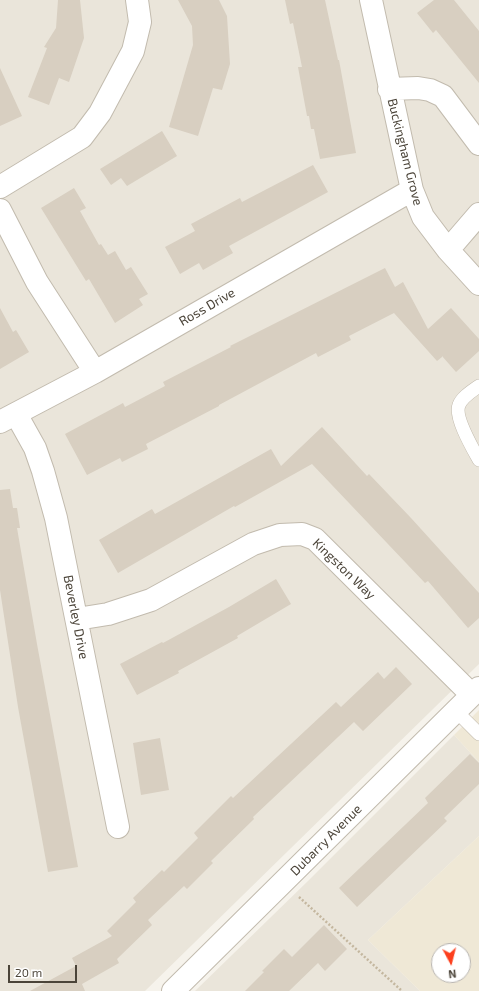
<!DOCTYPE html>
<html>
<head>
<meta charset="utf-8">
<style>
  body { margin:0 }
  #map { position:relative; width:479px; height:991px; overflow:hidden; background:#f6f3ec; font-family:"Exo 2",sans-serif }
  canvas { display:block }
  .north { position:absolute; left:431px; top:943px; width:40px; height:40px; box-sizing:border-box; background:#fff; border:1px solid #b7b4b0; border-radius:50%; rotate:173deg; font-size:11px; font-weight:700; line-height:16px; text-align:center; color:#4b4439 }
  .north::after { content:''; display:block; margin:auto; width:14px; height:18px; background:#fc3f1d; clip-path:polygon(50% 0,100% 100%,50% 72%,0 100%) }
  .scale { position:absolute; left:8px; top:965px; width:69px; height:18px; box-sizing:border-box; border:2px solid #4b4439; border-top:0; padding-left:5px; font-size:12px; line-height:14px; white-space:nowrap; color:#4b4439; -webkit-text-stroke:3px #fff; paint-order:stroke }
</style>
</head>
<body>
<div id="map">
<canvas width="479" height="991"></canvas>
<div class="north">N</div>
<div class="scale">20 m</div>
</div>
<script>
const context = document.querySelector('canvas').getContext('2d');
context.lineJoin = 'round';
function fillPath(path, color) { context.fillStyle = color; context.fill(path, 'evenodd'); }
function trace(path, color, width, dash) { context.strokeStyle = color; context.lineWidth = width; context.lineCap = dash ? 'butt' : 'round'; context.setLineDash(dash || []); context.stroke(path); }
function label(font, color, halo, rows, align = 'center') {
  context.font = font + ' "Exo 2",sans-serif'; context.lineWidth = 4; context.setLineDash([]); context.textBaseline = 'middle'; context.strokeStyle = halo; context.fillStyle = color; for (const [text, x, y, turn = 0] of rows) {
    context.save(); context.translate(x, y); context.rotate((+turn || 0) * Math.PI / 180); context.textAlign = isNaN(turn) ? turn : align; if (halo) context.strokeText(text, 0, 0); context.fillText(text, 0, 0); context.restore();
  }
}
fillPath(new Path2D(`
  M0,0H479V664L145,991H0Z
  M454,735L479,762V836L368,940L420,991H195L309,880Z`), '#eae5da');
fillPath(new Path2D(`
  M479,710V762L454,735Z
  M479,836V991H420L368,940ZM439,951H463V975H439Z`), '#efe8d6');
fillPath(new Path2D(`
  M58,0H80L84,38L69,82L59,78L49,105L28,97L47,48L44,47L56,28Z
  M178,0H219L227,16L230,64L222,90L213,88L198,136L169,127L193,45L192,26Z
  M285,0H325L338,60H339L356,153L320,159L314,129H311L309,116H307L298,67H302L293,23L290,24Z
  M434,0H454L479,31V83L436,30L433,33L417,13Z
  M0,68L22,116L0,126Z
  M162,131L177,156L127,186L121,178L111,185L100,169Z
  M313,165L328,192L229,246L233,253L203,270L199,263L180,274L165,247L195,231L191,224L240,198L242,202Z
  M74,188L86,208L80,211L99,245L101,244L108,255L115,251L126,270L131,267L148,294L139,299L143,305L115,323L89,279L86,281L41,208Z
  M385,268L395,287L403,282L428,329L451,308L479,339V351L456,372L442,356V357L437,361L394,313L349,336L351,340L318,357L316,353L219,405V406L146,444L148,449L122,462L120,458L87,475L65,434L123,403L125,407L165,386L163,382L231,347L230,346Z
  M0,308L13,332L16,330L29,352L0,369Z
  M322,427L367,476L369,474L411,518L479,593V618L468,628L428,581L425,583L312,464L235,507L234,506L118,573L99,540L152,509L155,514L271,449L281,466Z
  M10,489L13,508H17L20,528H17L37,644L78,867L48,872L18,707L0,590V490Z
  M276,579L291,604L237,636L238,638L178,671L179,673L137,695L120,664L162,642L163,643L229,607Z
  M396,667L412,684L363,731L354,722L253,817L254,819L211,861L213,863L187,889L184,886L148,920L152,925L117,959L119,963L82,984L85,991H30L76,966L72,958L112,936L107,931L136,902L133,898L162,870L164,872L198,838L194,833L231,796L233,798L336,702L341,707L378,672L384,679Z
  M160,738L169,790L141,795L133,743Z
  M470,754L479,763V784L444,818L447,821L357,907L339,888L428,803L425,798Z
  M324,925L347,949L325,971L318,963L289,991H245L264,972L262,971L284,949L292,957Z`), '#d8cfc1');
const service = new Path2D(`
  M479,386C472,391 462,397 459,405C454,417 473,449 479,460
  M456,711L479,734`);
const minor = new Path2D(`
  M371,0L412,190L423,217L448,250L479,284
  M389,89L418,88L430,90L443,96L479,144
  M0,187L82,137L100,113L133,51L140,22L137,0
  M0,210L37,282L95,372
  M448,250L479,214
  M16,414L35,448L43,471L56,518L118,827
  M0,422L95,372L412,190
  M77,619L108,614L151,600L253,544L280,535L302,534L315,539L472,695
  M173,991L479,688`);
trace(service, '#c2bbae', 14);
trace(minor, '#c2bbae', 24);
trace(new Path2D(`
  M299,897L402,991`), '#c4b79f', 2.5, [2, 2]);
trace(service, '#fff', 13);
trace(minor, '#fff', 22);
label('13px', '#4b4439', '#fff', [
  ["Buckingham Grove",405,152,76],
  ["Ross Drive",207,307,-30],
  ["Kingston Way",344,569,44],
  ["Beverley Drive",76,617,79],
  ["Dubarry Avenue",326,840,-45]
]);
</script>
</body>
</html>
